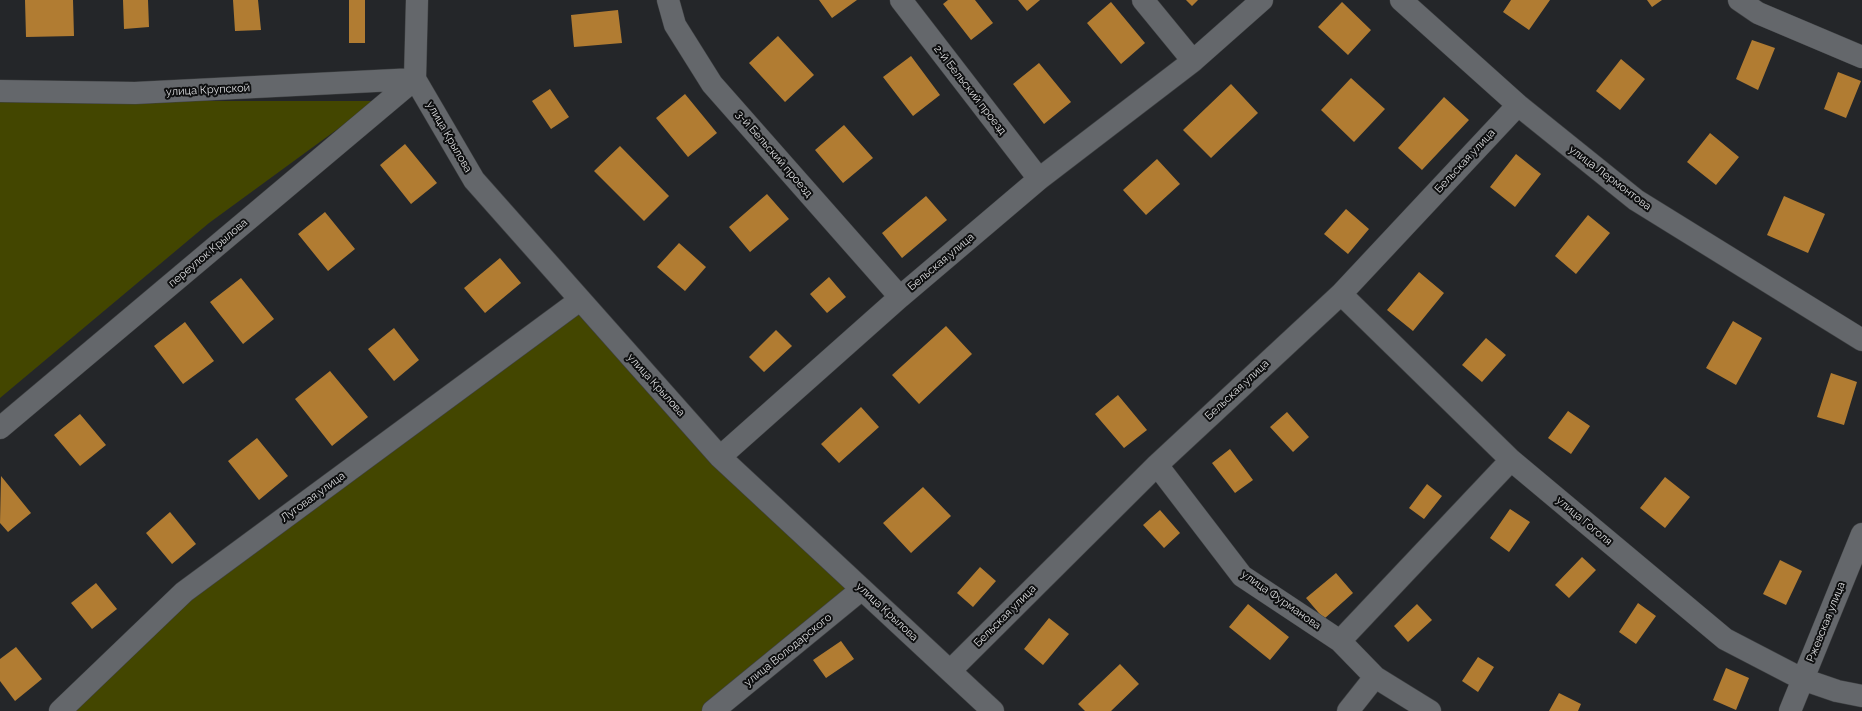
<!DOCTYPE html>
<html>
<head>
<meta charset="utf-8">
<style>
  body { margin:0 }
  canvas { display:block; background:#242629 }
</style>
</head>
<body>
<canvas width="1862" height="711"></canvas>
<script>
const context = document.querySelector('canvas').getContext('2d');
context.lineJoin = 'round';
function fillPath(path, color) { context.fillStyle = color; context.fill(path, 'evenodd'); }
function trace(path, color, width, dash) { context.strokeStyle = color; context.lineWidth = width; context.lineCap = dash ? 'butt' : 'round'; context.setLineDash(dash || []); context.stroke(path); }
function label(font, color, halo, rows, align = 'center') {
  context.font = font + ' Raleway,sans-serif'; context.lineWidth = 4; context.setLineDash([]); context.textBaseline = 'middle'; context.strokeStyle = halo; context.fillStyle = color; for (const [text, x, y, turn = 0] of rows) {
    context.save(); context.translate(x, y); context.rotate((+turn || 0) * Math.PI / 180); context.textAlign = isNaN(turn) ? turn : align; if (halo) context.strokeText(text, 0, 0); context.fillText(text, 0, 0); context.restore();
  }
}
fillPath(new Path2D(`
  M0,101H376L209,223L0,398Z
  M580,300L862,589L713,711H60L184,592Z`), '#434600');
fillPath(new Path2D(`
  M25,0H73L74,36L26,37Z
  M123,0H148L149,27L124,29Z
  M233,0H258L261,30L235,31Z
  M349,0H365V43H349Z
  M819,0H857L832,18Z
  M948,0H975L993,23L971,40L943,4Z
  M1018,0H1040L1027,11Z
  M1186,0H1198L1192,6Z
  M1511,0H1550L1529,30L1503,12Z
  M1647,0H1662L1652,7Z
  M1111,2L1145,43L1121,64L1087,23Z
  M1342,2L1371,30L1348,55L1318,27Z
  M618,10L622,43L574,47L571,15Z
  M778,36L814,75L785,102L749,63Z
  M1752,40L1775,48L1758,90L1736,79Z
  M911,56L940,95L913,116L883,77Z
  M1621,59L1645,79L1620,110L1596,91Z
  M1039,63L1071,102L1044,124L1013,84Z
  M1838,72L1861,81L1846,118L1824,109Z
  M1351,78L1385,109L1354,142L1321,110Z
  M1231,84L1258,113L1211,158L1183,130Z
  M550,89L569,117L551,129L532,101Z
  M685,94L717,133L688,157L656,118Z
  M1444,97L1469,120L1422,170L1398,148Z
  M844,125L873,158L843,183L815,150Z
  M1710,133L1739,157L1716,185L1687,162Z
  M405,144L437,183L411,204L380,165Z
  M620,146L669,196L644,221L594,171Z
  M1516,154L1541,174L1515,207L1490,187Z
  M1157,159L1180,184L1146,215L1123,190Z
  M767,194L789,219L750,252L729,227Z
  M926,196L947,220L902,258L882,233Z
  M1784,196L1825,214L1808,253L1767,235Z
  M1346,209L1369,229L1348,254L1324,234Z
  M325,212L355,249L328,271L298,234Z
  M1588,215L1610,233L1576,274L1555,256Z
  M679,243L706,267L685,291L657,267Z
  M500,258L521,283L485,313L464,288Z
  M1419,272L1444,293L1413,331L1387,310Z
  M829,277L846,297L827,313L810,294Z
  M241,278L274,319L243,344L210,302Z
  M1733,321L1762,338L1736,385L1706,368Z
  M185,322L214,361L183,384L154,346Z
  M946,326L972,354L919,404L892,375Z
  M394,328L419,360L394,381L368,349Z
  M776,330L792,346L764,372L749,357Z
  M1486,338L1506,355L1482,382L1462,365Z
  M330,371L368,417L332,446L295,399Z
  M1831,373L1857,382L1844,425L1817,417Z
  M1118,395L1147,430L1124,448L1095,414Z
  M861,407L879,427L839,463L821,444Z
  M1568,411L1590,426L1571,454L1548,438Z
  M1287,412L1309,437L1293,452L1270,427Z
  M80,414L106,445L80,466L54,435Z
  M257,438L288,476L259,500L228,461Z
  M1230,449L1253,480L1235,493L1212,463Z
  M1,476L31,513L8,532L0,523Z
  M1665,477L1690,497L1665,528L1640,508Z
  M1427,484L1442,496L1424,519L1409,508Z
  M923,487L951,516L911,553L883,523Z
  M1510,509L1530,522L1509,552L1490,538Z
  M1160,510L1180,533L1164,548L1143,525Z
  M170,512L196,544L172,564L146,533Z
  M1582,557L1596,570L1569,598L1555,585Z
  M1780,560L1802,571L1786,605L1763,594Z
  M980,567L996,581L973,607L957,593Z
  M1336,573L1353,593L1324,619L1306,598Z
  M96,583L117,609L92,629L71,603Z
  M1638,603L1656,616L1636,644L1619,632Z
  M1248,604L1289,637L1270,660L1229,627Z
  M1417,604L1432,620L1408,642L1394,626Z
  M1049,618L1069,634L1043,665L1024,649Z
  M841,641L854,659L826,678L813,660Z
  M16,647L42,679L15,701L0,681V659Z
  M1478,657L1494,667L1478,692L1462,681Z
  M1120,664L1139,684L1111,711H1085L1078,704Z
  M1726,668L1749,678L1736,710L1713,700Z
  M1559,693L1581,704L1578,711H1549Z`), '#b17c32');
const minor = new Path2D(`
  M417,0L415,79L474,180L720,457L993,711
  M668,0L675,25L712,84L900,297
  M901,0L1039,179
  M1143,0L1193,61
  M1401,0L1518,105L1636,200L1862,340
  M1739,0L1758,13L1862,57
  M0,91L135,93L415,79
  M1341,294L1511,460L1725,639L1802,679L1837,691L1862,696
  M0,428L415,79
  M720,457L900,297L1039,179L1193,61L1262,0
  M1157,465L1242,576L1340,641L1375,677L1430,711
  M1340,641L1511,460
  M951,670L1157,465L1341,294L1518,105
  M60,711L184,592L580,300
  M713,711L862,589
  M1348,711L1375,677
  M1790,711L1862,534`);
trace(minor, '#3f4143', 23);
trace(minor, '#64676b', 22);
label('11px', '#dddee0', '#0e0f10', [
  ["улица Крупской",208,90,-3],
  ["2-й Бельский проезд",970,90,52],
  ["улица Крылова",449,137,60],
  ["3-й Бельский проезд",774,154,49],
  ["Бельская улица",1465,161,-47],
  ["улица Лермонтова",1610,178,37],
  ["переулок Крылова",208,253,-40],
  ["Бельская улица",941,262,-40],
  ["улица Крылова",656,385,48],
  ["Бельская улица",1237,390,-43],
  ["Луговая улица",313,497,-36],
  ["улица Гоголя",1584,521,40],
  ["улица Фурманова",1281,600,35],
  ["улица Крылова",887,612,43],
  ["Бельская улица",1005,616,-45],
  ["Ржевская улица",1826,622,-68],
  ["улица Володарского",788,650,-39]
]);
</script>
</body>
</html>
